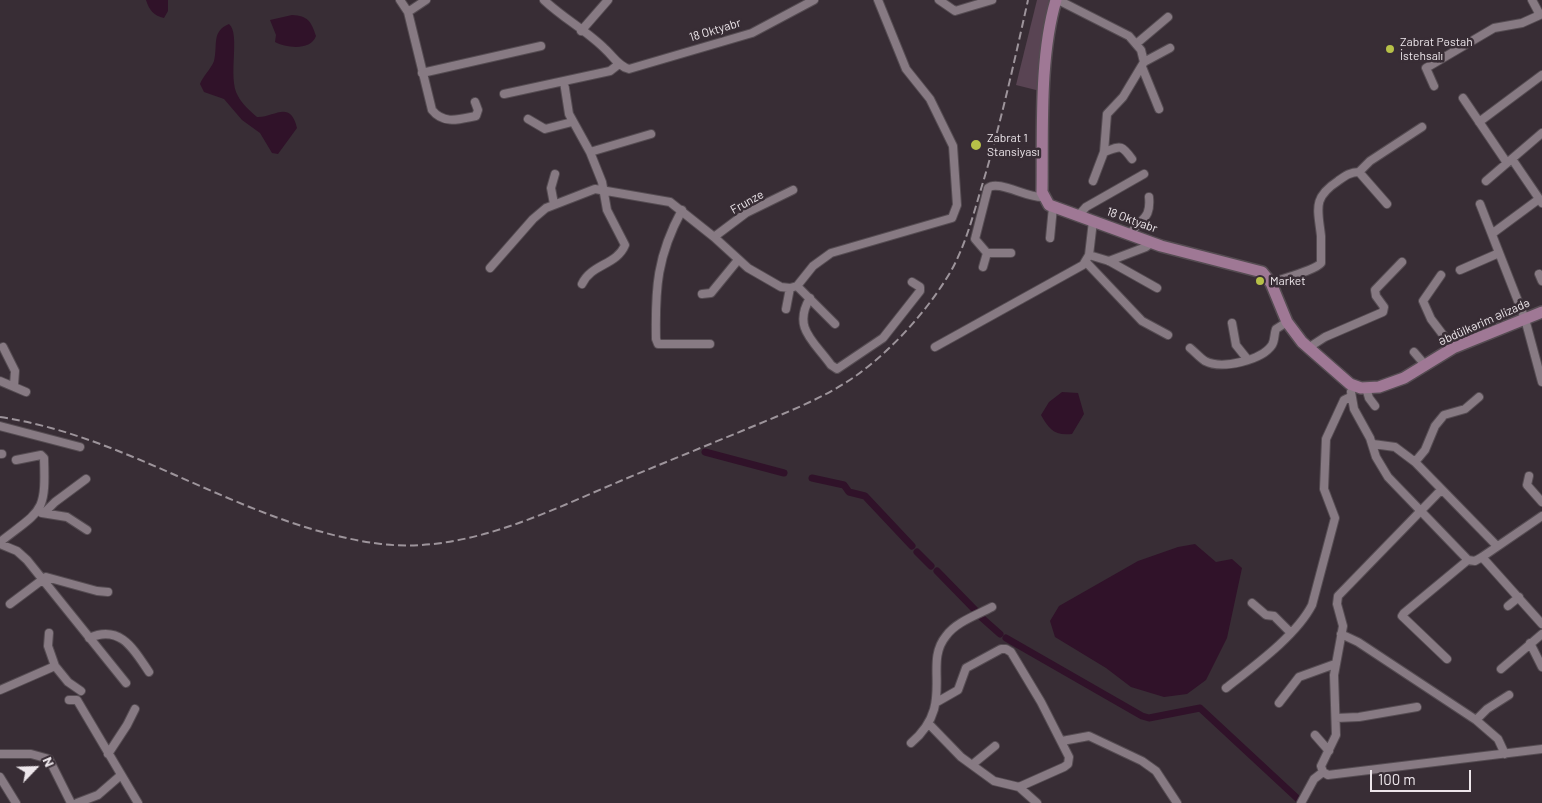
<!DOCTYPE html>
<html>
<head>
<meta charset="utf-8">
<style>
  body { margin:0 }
  #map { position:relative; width:1542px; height:803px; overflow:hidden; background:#382d35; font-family:Barlow,sans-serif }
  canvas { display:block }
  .north { position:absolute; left:10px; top:743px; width:50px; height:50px; -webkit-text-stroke:4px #382d35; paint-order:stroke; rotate:66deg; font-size:14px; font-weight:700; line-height:20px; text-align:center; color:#ede6eb }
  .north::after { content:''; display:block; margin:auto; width:18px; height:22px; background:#ede6eb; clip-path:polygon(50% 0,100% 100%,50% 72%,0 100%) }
  .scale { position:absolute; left:1370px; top:770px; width:101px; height:22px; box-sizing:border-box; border:2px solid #ede6eb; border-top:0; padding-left:6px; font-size:15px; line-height:18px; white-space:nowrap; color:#ede6eb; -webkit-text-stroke:4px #382d35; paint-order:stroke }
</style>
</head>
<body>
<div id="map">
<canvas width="1542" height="803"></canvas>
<div class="north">N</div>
<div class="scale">100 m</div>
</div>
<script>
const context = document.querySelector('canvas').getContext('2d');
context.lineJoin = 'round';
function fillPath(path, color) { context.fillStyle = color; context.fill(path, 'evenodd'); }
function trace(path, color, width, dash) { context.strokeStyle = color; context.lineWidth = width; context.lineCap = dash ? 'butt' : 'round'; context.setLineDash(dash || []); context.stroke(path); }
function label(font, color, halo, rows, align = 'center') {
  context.font = font + ' Barlow,sans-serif'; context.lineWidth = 5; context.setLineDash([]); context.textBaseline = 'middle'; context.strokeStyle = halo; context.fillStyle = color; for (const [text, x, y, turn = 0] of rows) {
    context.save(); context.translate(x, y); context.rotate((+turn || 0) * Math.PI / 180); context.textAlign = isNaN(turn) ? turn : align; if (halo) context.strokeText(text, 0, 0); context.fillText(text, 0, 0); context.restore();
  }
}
fillPath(new Path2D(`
  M1037,0H1050L1040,91L1016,85Z`), '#594453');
fillPath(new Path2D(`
  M146,0H168V11L164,18C154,16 149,10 146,0Z
  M292,15C308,16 311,21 316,36C311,51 286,48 275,42L276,35L270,20Z
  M229,24C241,34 227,78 238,96C242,104 250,111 257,117C274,118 290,99 297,128L278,154L272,153L260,133L242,120L224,99L204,92L200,84C203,76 211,69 214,61C218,46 211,31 229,24Z
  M1062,392L1078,393L1084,414L1072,434C1054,436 1049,429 1041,415L1049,402Z
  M1195,544L1216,562L1232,559L1242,568L1227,638L1206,680L1187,694L1164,697L1131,687L1106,668L1055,637L1050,621L1059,606L1138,561L1178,547Z`), '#301229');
trace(new Path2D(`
  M705,452L784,473
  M812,478L844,485L849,492L865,496L912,546
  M917,552L931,566
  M937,571L976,611
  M982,618L1000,634
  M1006,638L1142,716L1149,718L1200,708L1298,799`), '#301229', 7);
const street = new Path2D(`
  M400,0L408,12L432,110C444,125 460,119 476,116L478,110L475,102
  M544,0C563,18 587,31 605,49C613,56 618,66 629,69L752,33L814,0
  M939,0L955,11L992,0
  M1058,0L1129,36L1141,50L1144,62L1123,97L1107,114L1104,152L1093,181
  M1532,0L1540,15
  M408,12L426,0
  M581,31L608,0
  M1136,44L1168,17
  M1144,62L1170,48
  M1142,67L1159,109
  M422,73L541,46
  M564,82L569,114L590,152L602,182L607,210L625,245C617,265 591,264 582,284
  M1434,86L1426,68L1494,28L1522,23L1542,14
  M504,94L610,71L619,64
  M1463,98L1507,163
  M528,119L545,129L572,122
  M1479,122L1542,75
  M590,152L651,134
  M1104,152C1121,146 1121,144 1132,159
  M1512,159L1542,203
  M1359,172L1387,204
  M1486,181L1542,133
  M554,204L551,188L555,174
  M1480,204L1525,319L1542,382
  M682,210C657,256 655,288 656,339L658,344H710
  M1078,216L1086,207L1144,174
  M1131,233C1142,217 1151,219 1149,197
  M1493,233L1539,199
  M714,237L746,213L793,190
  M1050,238L1053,207
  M1011,253H987L975,239L988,188C998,179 1028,199 1044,197
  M1089,255L1109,261L1157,288
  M1109,261L1146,247L1151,243
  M1086,262L1142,321L1168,335
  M983,267L987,253
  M490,268L533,219L546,208L595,189L670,202L714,237L748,268L781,287L790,288L797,286L813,266L831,253L952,218L957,205L953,146L930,99L906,69L878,0
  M1460,270L1499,253
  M1539,274L1542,281
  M1441,275L1423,301L1431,319L1453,348
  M1271,283C1281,279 1316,270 1321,263C1321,254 1321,245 1321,236C1318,209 1312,198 1338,181C1345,176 1350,172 1359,172L1370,161L1422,127
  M797,286L835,324
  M702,294L711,293L738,260
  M810,298C792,328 814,341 831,365L837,369L883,338L920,291V287L912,282
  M786,309L790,288
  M1232,323L1236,345L1248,360
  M3,347L15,371L14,385
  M935,347L1083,265L1089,255L1093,221
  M1190,348C1195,352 1200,358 1205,361C1222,370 1262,360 1272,345C1275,340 1274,334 1276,329L1287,322
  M1308,348L1325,337L1383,312L1384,307L1376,296L1375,290L1402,262
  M1414,352L1426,366
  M0,381L26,392
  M1366,388L1369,398L1375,406
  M1351,392L1354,409L1370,438L1376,457L1388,477L1468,560L1475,561L1482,557L1542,516
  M0,426L80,447
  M1373,444L1395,447L1415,462L1497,546
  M0,454H2
  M1415,462L1425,450L1435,426L1444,415L1465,409L1479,397
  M1529,476L1527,485L1542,502
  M42,513L67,517L87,530
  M44,513L55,502L86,479
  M0,542C42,509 46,514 44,458L41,455L16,460
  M0,544L17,551L27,560L126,683
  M1482,557L1542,624
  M1252,603L1266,615L1274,616L1290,632
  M10,604L46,577L97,591L108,592
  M1508,606L1519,597
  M49,633L48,646L55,666
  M1341,634L1358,642L1476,720L1498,739L1505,754
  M89,638C121,624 134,650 149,672
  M1530,643L1542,667
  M1447,659L1402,616L1404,613L1468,560
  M1501,669L1542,634
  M1226,688C1254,666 1296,636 1312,605L1335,518L1324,489L1326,439L1344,400L1350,397
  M0,690L55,666L68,682L81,691
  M69,700H77L138,803
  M937,702L958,690L966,668L1001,649H1006L1011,652L1041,702L1069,757L1068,764L1064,767L1019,787
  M1279,703L1299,677L1335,664
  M1336,718L1359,717L1417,707
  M1476,720L1487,709L1509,695
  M929,724L961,757L994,781L1019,787L1037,803
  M1315,735L1329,751
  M1062,741L1089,736L1142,761L1156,771L1177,803
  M911,743C957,704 922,665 946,636C956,622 977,615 992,607
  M0,754H31L49,759L71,803
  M108,754L127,725L135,709
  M973,764L995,746
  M1323,772L1321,766L1336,735L1334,675L1343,626L1337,604L1338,596L1441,490
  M1323,772L1328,775L1542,749
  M0,777L16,803
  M77,803L98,795L121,775
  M1301,803L1314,779L1323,772`);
const secondary = new Path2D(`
  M1056,0C1039,57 1043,133 1042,192L1049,205L1161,246L1262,272L1271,283L1287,322L1302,342L1350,384L1361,388L1379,387L1404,378L1453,348L1542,312`);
trace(street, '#554c52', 10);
trace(secondary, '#554c52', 14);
trace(street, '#877a83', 8);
trace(secondary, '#9f7895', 11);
trace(new Path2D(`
  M0,417C134,437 246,527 381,544C466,554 549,511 625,479C666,462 708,445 749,428C785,413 825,398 857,375C894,348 928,310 951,271C965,246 973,216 981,189C1000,127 1014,63 1028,0`), '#9d949b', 2, [8, 4]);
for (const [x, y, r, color] of [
  [1390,49,5,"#b7c148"],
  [976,145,6,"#b7c148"],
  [1260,281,5,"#b7c148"]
]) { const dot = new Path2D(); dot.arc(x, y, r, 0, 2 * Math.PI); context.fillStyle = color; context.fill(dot); trace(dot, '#382d35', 2); }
label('12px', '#ede6eb', '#382d35', [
  ["18 Oktyabr",715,30,-17],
  ["Frunze",747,202,-29],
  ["18 Oktyabr",1132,220,20],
  ["Əbdülkərim Əlizadə",1484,322,-24]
]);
label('12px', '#ede6eb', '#382d35', [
  ["Zabrat Pəstah",1400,42],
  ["İstehsalı",1400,56],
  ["Zabrat 1",987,138],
  ["Stansiyası",987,152],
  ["Market",1270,281]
], 'left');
</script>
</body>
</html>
